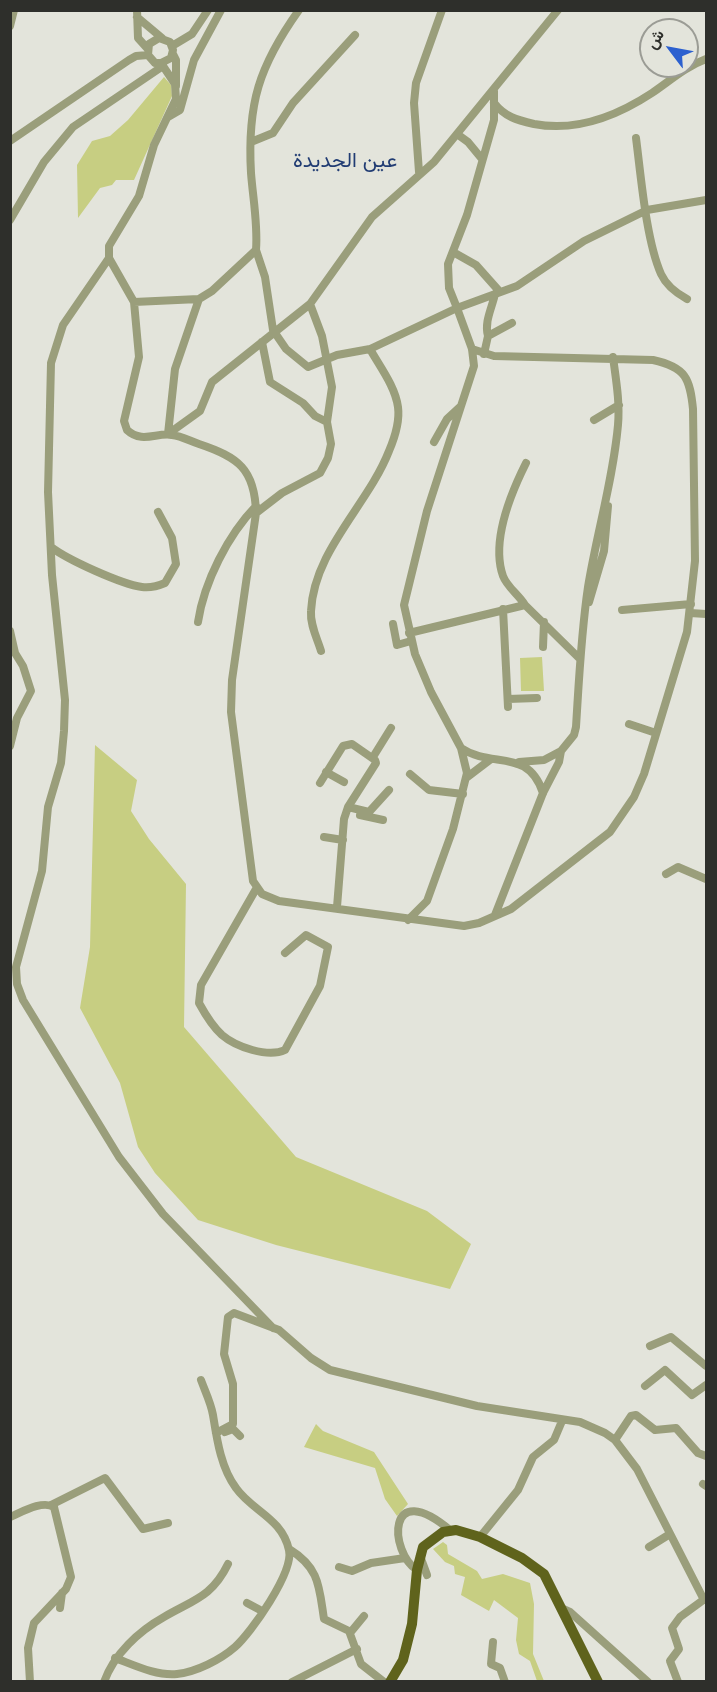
<!DOCTYPE html>
<html>
<head>
<meta charset="utf-8">
<style>
  body { margin:0 }
  #map { position:relative; width:717px; height:1692px; overflow:hidden; background:#e3e4db; font-family:Helvetica,Vazirmatn,sans-serif }
  canvas { display:block }
  .frame { position:absolute; inset:0; border:12px solid #2e2f2b; pointer-events:none }
  .north { position:absolute; left:639px; top:18px; width:60px; height:60px; box-sizing:border-box; background:#e3e4db; border:2px solid #9b9c95; border-radius:50%; rotate:302deg; font-size:16px; font-weight:700; line-height:24px; text-align:center; color:#2e2f2b }
  .north::after { content:''; display:block; margin:auto; width:21px; height:27px; background:#2c60cf; clip-path:polygon(50% 0,100% 100%,50% 72%,0 100%) }
</style>
</head>
<body>
<div id="map">
<canvas width="717" height="1692"></canvas>
<div class="frame"></div>
<div class="north">ش</div>
</div>
<script>
const context = document.querySelector('canvas').getContext('2d');
context.lineJoin = 'round';
function fillPath(path, color) { context.fillStyle = color; context.fill(path, 'evenodd'); }
function trace(path, color, width, dash) { context.strokeStyle = color; context.lineWidth = width; context.lineCap = dash ? 'butt' : 'round'; context.setLineDash(dash || []); context.stroke(path); }
function label(font, color, halo, rows, align = 'center') {
  context.font = font + ' Helvetica,Vazirmatn,sans-serif'; context.lineWidth = 6; context.setLineDash([]); context.textBaseline = 'middle'; context.strokeStyle = halo; context.fillStyle = color; for (const [text, x, y, turn = 0] of rows) {
    context.save(); context.translate(x, y); context.rotate((+turn || 0) * Math.PI / 180); context.textAlign = isNaN(turn) ? turn : align; if (halo) context.strokeText(text, 0, 0); context.fillText(text, 0, 0); context.restore();
  }
}
fillPath(new Path2D(`
  M164,77L171,85L172,96L134,180H116L112,185L100,188L78,218L77,165L92,141L110,136L128,120Z
  M542,657L544,691H521L520,658Z
  M95,745L137,780L131,811L149,839L186,884L184,1027L296,1157L427,1211L471,1244L450,1289L276,1245L198,1220L155,1173L138,1147L120,1083L80,1008L90,947Z
  M316,1424L323,1431L374,1452L408,1504L397,1516L385,1499L375,1468L304,1447Z
  M443,1542L447,1545L448,1554L477,1571L482,1579L503,1574L530,1583L534,1604L533,1654L544,1681H537L530,1661L519,1654L516,1640L518,1618L494,1600L489,1611L461,1595L465,1577L455,1574L454,1566L445,1562L433,1549Z`), '#c7ce82');
trace(new Path2D(`
  M137,10L138,38L147,48
  M137,17L162,38
  M10,26L14,10
  M172,46L192,34L208,10
  M173,54L176,60V86
  M161,63L171,58L173,50L170,42L159,38L149,44L148,55L155,63H161L175,84L176,99L154,145L139,196L109,246V258L134,302L199,299L212,291L256,250C258,224 253,199 251,173C247,104 259,66 299,10
  M494,91V120L467,215L448,264L449,288L457,308L517,286L584,241L647,210L706,200
  M494,103C505,117 517,120 534,124C576,132 617,116 652,93C671,80 685,67 706,59
  M168,117L180,110L194,60L221,10
  M457,134L468,142L482,159
  M636,138C641,176 646,240 661,274C666,285 676,293 687,299
  M10,141L129,60L136,56L148,55
  M251,142L273,133L293,103L355,35
  M419,172L414,103L416,83L442,10
  M10,220L44,162L73,127L163,66
  M256,250L265,277L273,330L286,349L308,367L337,355L370,349L457,308L472,349L474,366L427,511L404,605L415,654L431,692L461,748L467,773L453,829L427,901L408,920
  M453,252L476,265L500,292
  M109,258L63,325L51,363L48,492L52,575L65,700L64,731L61,763L48,807L42,871L16,967L17,984L23,1000L119,1157L163,1214L273,1328
  M134,302L139,357L124,421L127,430C142,444 157,432 172,435C181,436 190,441 199,444C238,457 255,469 256,513L232,680L231,712L253,881L262,894L279,901L464,926L479,923L511,909L610,832L634,797L644,774L687,632L695,561L693,409C690,379 686,367 653,360L494,356L472,349
  M488,336C484,322 492,308 495,294
  M262,342L270,382L303,403L315,416L327,422
  M484,354L488,336L512,323
  M594,420L619,405
  M168,434L200,411L212,382L310,304L372,217L434,162L558,10
  M168,434L175,369L199,299
  M434,442L447,419L460,407
  M256,513L282,493L320,473L328,458L331,444L327,422L332,387L322,336L310,304
  M51,547C68,560 121,584 142,587C150,588 158,586 165,583L176,564L172,538L158,512
  M589,602L604,551L608,506
  M525,605C519,595 507,587 503,576C491,542 511,493 526,463
  M503,609L508,707
  M622,610L691,604
  M690,613L706,614
  M198,622C204,582 228,535 256,506
  M393,624L397,645L411,641
  M10,631L15,653L23,666L31,691L17,718L10,746
  M409,633L525,605L579,658
  M543,647L544,622
  M321,651C317,638 310,625 311,611C314,550 368,505 389,451C395,437 400,422 398,407C395,386 380,367 370,349
  M508,699L537,698
  M629,724L656,733
  M461,748C492,769 528,747 543,793
  M373,757L391,728
  M519,762L544,760L561,751
  M326,772L344,782
  M410,774L429,790L463,794
  M466,778L491,759
  M320,783L343,746L352,744L375,760L376,763L348,807L344,819L337,907
  M348,807L369,812L389,790
  M360,815L383,820
  M324,837L343,840
  M666,874L678,867L706,879
  M256,889L201,985L199,1003C205,1014 212,1026 222,1035C236,1047 268,1058 285,1050L320,986L328,947L306,935L285,953
  M495,915L543,793L559,762L561,751L574,735L576,727C579,680 581,634 588,587C597,532 613,480 618,425C620,402 616,380 613,357
  M650,1346L671,1337L706,1366
  M645,1386L665,1370L692,1395L706,1385
  M225,1432L233,1429L240,1436
  M216,1433L233,1424V1384L224,1354L228,1317L234,1313L279,1330L311,1358L330,1370L477,1406L580,1422L605,1433L615,1440L637,1469L704,1600
  M615,1440L631,1416L636,1415L655,1430L676,1428L698,1453L706,1456
  M703,1484L706,1486
  M51,1505L105,1478L143,1529L168,1523
  M10,1517C22,1512 42,1500 54,1507L71,1577L66,1589L34,1623L28,1648L30,1682
  M480,1537L518,1490L533,1457L554,1440L562,1421
  M649,1547L670,1534
  M289,1549C320,1568 319,1587 324,1619L349,1631L361,1664L384,1682
  M420,1556L427,1575
  M339,1567L352,1571L371,1563L405,1558
  M417,1570C389,1552 386,1476 451,1531
  M247,1603L262,1611
  M60,1608L62,1593
  M561,1608L570,1612L648,1682
  M350,1633L364,1616
  M493,1642L491,1664L500,1668L505,1682
  M115,1658C134,1665 156,1676 177,1674C196,1672 220,1660 235,1647C251,1633 294,1572 289,1550C282,1518 252,1511 236,1488C221,1468 217,1440 213,1415C211,1403 205,1391 201,1380
  M104,1682C114,1654 139,1631 164,1617C193,1600 212,1597 228,1564
  M292,1682L357,1649
  M678,1682L670,1661L679,1649L672,1628L680,1617L706,1598`), '#9a9e7b', 8);
trace(new Path2D(`
  M390,1682L403,1660L412,1624L417,1570L423,1547L443,1532L456,1530L480,1537L522,1558L544,1574L598,1682`), '#5f631c', 10);
label('21px', '#213c73', '#e3e4db', [
  ["عين الجديدة",345,161]
]);
</script>
</body>
</html>
